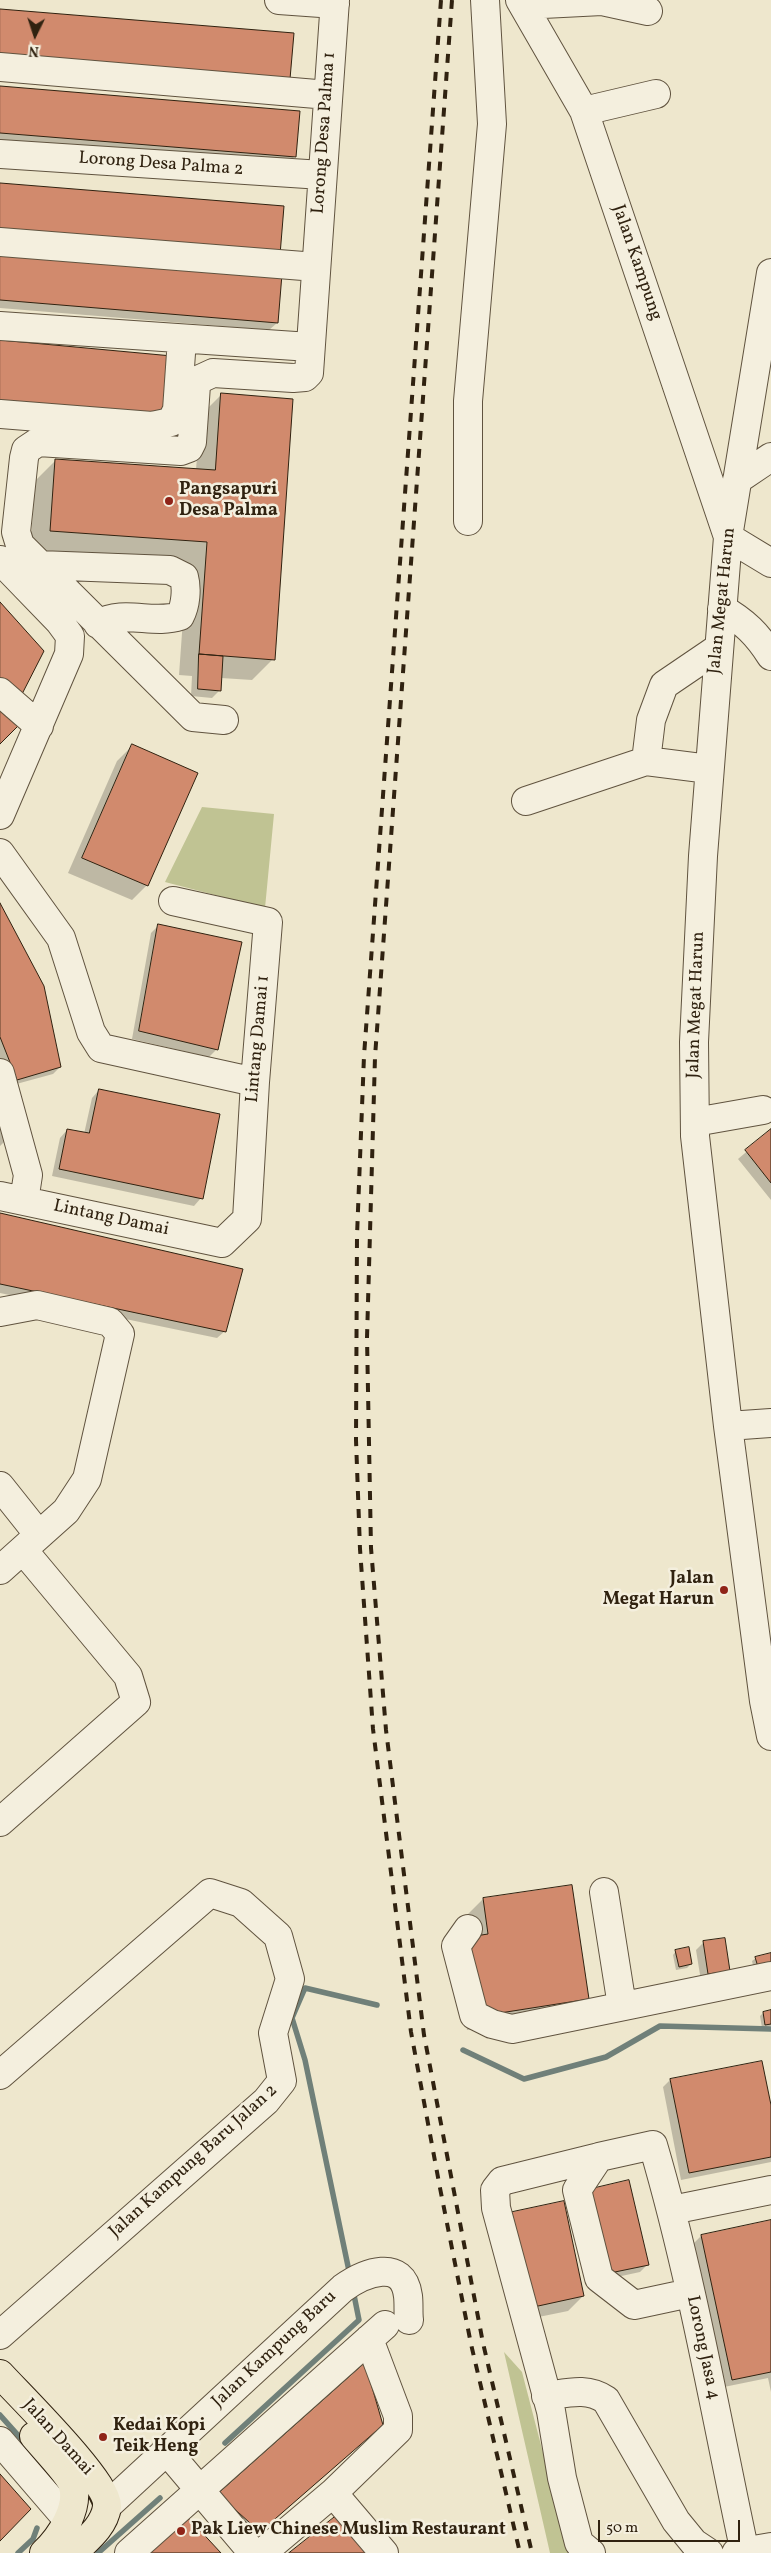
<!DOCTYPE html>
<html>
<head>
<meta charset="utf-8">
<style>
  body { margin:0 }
  #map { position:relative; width:771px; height:2553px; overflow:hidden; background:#eee7cd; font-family:Vollkorn,serif }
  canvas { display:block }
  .north { position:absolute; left:10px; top:10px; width:50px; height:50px; -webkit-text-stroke:4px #f4efde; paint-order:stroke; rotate:184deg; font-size:14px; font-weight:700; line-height:20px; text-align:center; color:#302210 }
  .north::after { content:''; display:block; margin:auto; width:18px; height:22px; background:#302210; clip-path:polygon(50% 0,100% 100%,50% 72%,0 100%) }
  .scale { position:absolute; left:598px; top:2520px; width:142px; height:22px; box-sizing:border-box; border:2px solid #302210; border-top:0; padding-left:6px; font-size:15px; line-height:18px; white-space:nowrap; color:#302210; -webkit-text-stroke:4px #f4efde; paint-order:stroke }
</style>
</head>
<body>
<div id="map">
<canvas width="771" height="2553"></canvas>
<div class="north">N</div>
<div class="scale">50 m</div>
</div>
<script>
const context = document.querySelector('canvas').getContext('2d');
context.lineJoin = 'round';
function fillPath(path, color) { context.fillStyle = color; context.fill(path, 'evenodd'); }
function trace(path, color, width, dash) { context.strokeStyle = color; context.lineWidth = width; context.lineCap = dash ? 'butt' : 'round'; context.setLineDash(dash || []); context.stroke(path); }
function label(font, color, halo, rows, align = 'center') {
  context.font = font + ' Vollkorn,serif'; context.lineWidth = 5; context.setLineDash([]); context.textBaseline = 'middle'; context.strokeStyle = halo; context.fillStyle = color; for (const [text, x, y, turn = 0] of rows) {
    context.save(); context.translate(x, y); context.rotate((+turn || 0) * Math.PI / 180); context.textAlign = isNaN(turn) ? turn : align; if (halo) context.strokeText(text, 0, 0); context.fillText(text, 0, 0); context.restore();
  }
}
fillPath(new Path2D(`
  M202,807L274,814L265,908L165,882Z
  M504,2352L522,2372L569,2553H550Z`), '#c0c393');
fillPath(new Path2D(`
  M0,88L295,156L287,164L0,141Z
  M0,253L277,323L269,330L0,308Z
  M221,395L273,659L252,680L221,678L220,690L212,698L191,696L192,676L179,675L187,563L30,552L35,481L56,460L196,470L200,416Z
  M132,746L147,885L132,900L68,873L117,761Z
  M0,905L43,986L60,1067L53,1074L9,1086L0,1063Z
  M159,925L217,1049L209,1057L132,1039L151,933Z
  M99,1090L201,1198L194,1206L52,1176L60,1138L67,1130L84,1134L92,1098Z
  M0,1114L7,1139L0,1146Z
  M771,1131V1200L738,1159Z
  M0,1214L225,1331L217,1338L0,1293Z
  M483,1899L588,1999L573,2014L467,2030L455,1953L472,1938L468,1914Z
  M704,1942L728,1970L701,1981L696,1950Z
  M676,1951L691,1964L687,1968L676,1970L673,1955Z
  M756,1958H771L754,1970L752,1961Z
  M771,2012V2026L762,2028L760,2016L763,2013Z
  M670,2080L771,2111V2162L681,2180L663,2087Z
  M584,2198L647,2265L640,2272L603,2280Z
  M771,2221V2392L768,2378L724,2387L694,2243L701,2236Z
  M494,2229L583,2296L568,2311L514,2322Z
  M370,2436L248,2543L208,2506Z`), '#0003');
trace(new Path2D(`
  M463,2050L524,2079L606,2057L660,2026L771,2029
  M349,2271L305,2060L292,2018L305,1988L377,2005
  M0,2415L25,2443
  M225,2443L359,2320L353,2290
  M18,2553L33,2539L37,2528
  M98,2553L160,2498`), '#708079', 5.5);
const building = new Path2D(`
  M0,9L294,33L290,79L0,56Z
  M0,86L300,111L296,157L0,133Z
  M0,183L284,206L280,255L0,232Z
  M0,251L282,274L278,323L0,300Z
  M0,340L172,356L169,415L0,403Z
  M221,393L293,399L275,660L199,654L207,542L50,531L55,459L215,470Z
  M0,602L44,651L20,698L0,680Z
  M199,654L223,656L221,691L198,689Z
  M0,703L22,722L0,744Z
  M132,744L198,773L148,886L82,858Z
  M0,903L44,986L61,1067L17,1080L0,1037Z
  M158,924L242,942L218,1050L139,1031Z
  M99,1089L220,1114L203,1199L59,1169L67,1129L89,1133Z
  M771,1129V1183L745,1150Z
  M0,1213L243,1269L226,1332L0,1284Z
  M572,1885L589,1999L481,2016L469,1937L488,1934L483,1898Z
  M725,1938L730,1971L708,1974L703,1941Z
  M689,1947L692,1964L679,1967L675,1950Z
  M771,1953V1963L758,1967L755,1957Z
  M771,2010V2024L765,2025L763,2012Z
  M762,2061L771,2105V2157L689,2173L670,2079Z
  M629,2180L649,2265L610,2273L591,2189Z
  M564,2201L584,2296L529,2308L508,2213Z
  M771,2220V2372L732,2380L701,2235Z
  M365,2363L383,2425L260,2532L218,2494Z
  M0,2474L31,2509L0,2541Z
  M183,2512L221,2553H143Z
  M336,2516L367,2553H289Z`);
fillPath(building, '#d18a6d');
trace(building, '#302210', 1);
const minor = new Path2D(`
  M279,0L335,4
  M520,0L584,111L728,537L771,563
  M523,5L602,1L648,11
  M0,67L328,95
  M584,111L656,94
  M0,154L322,175
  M0,242L316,267
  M771,273L728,537L703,856L694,1042L695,1136L728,1426L764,1701L771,1736
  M0,326L310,347
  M0,414L152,426L171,422L177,410L182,339
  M737,480L771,457
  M468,521V401L492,124L485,0
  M0,560L59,621L70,636L69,654L0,815
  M39,565L170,570L184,577C187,588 186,605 180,616C153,625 124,609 98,624
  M722,609C744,621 758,635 771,656
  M0,692L39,726
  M224,720L193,717L20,545L16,532L24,458L26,450L38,442L181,451L189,448L192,442L196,385L200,379L213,373L293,378L305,377L309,373L335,0
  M646,761L709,769
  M526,801L646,761L651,720L664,685L717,649
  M0,853L61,938L91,1032L101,1048L255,1082
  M0,1073L28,1175L24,1201
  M695,1122L763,1110
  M0,1196L222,1243L247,1219L255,1082L268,922L173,901
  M0,1312L37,1305L110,1322L120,1334L87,1479L66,1511L0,1570
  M728,1426L771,1423
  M0,1486L39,1535
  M0,1822L136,1702L128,1676L23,1550
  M604,1892L622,2006
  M468,1929L456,1946L474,2015L492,2024L512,2029L771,1976
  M0,2075L210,1893L241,1903L278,1936L290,1979L273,2033L282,2081L266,2101L0,2335
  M672,2210L771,2190
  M690,2293L634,2305L599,2278L577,2190L599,2157L653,2145C692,2278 716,2417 745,2553
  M546,2396C568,2393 587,2387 606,2400L676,2521L694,2543L709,2553
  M0,2441L68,2520
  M166,2450L253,2553
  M333,2493L384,2553
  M107,2506L343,2288C364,2273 403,2257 408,2296C409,2304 408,2313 409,2320
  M129,2553L385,2325
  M262,2553L333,2493L398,2430V2416L369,2339
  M591,2553L579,2543L562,2478L551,2411L496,2208L495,2190L502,2181L599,2157
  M736,2553L771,2547`);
const major = new Path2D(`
  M0,2374C19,2395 110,2484 107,2507C104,2527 86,2540 73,2553
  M34,2436C43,2447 67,2472 72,2483C81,2507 60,2538 44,2553`);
trace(minor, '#60533f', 30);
trace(major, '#302210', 30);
trace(minor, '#f4efde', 28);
trace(major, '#eee7cd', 28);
trace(new Path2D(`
  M441,0L364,1056L357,1236L356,1440L360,1549L373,1729L411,2032L440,2188L471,2344L520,2553
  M452,0L375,1057L367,1338L371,1548L386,1730L424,2035L483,2343L532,2553`), '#302210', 4, [9, 9]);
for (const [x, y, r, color] of [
  [169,501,5,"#8f2418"],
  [724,1590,5,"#8f2418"],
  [103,2437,5,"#8f2418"],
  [181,2531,5,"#8f2418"]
]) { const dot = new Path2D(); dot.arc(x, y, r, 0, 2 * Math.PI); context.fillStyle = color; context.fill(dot); trace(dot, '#f4efde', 2); }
label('18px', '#302210', '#f4efde', [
  ["Lorong Desa Palma 1",325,133,-86],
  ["Lorong Desa Palma 2",161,165,4],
  ["Jalan Kampung",636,263,71],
  ["Jalan Megat Harun",723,601,-84],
  ["Jalan Megat Harun",697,1005,-88],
  ["Lintang Damai 1",259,1039,-85],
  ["Lintang Damai",111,1219,12],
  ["Jalan Kampung Baru Jalan 2",194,2162,-42],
  ["Lorong Jasa 4",702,2348,78],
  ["Jalan Kampung Baru",275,2350,-43],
  ["Jalan Damai",57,2438,48]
]);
label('bold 18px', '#302210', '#f4efde', [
  ["Pangsapuri",179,491],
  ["Desa Palma",179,512],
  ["Jalan",714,1580,"right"],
  ["Megat Harun",714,1601,"right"],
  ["Kedai Kopi",113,2427],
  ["Teik Heng",113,2448],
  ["Pak Liew Chinese Muslim Restaurant",191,2531]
], 'left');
</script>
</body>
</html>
